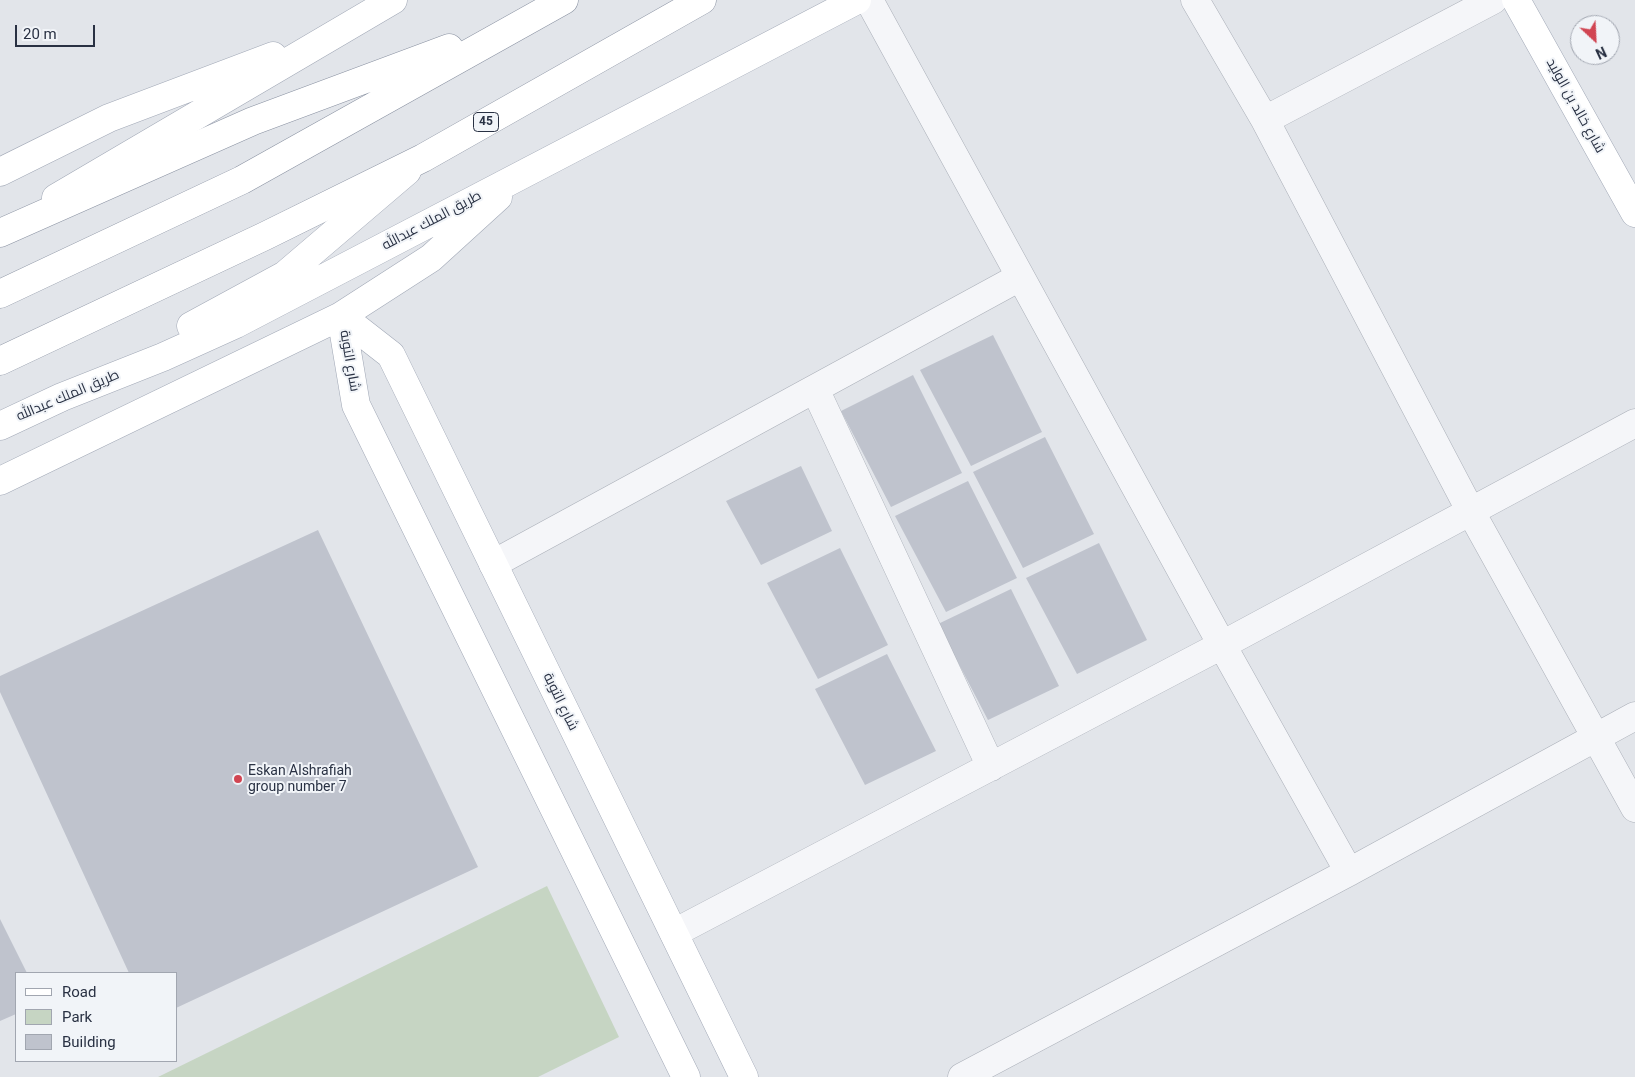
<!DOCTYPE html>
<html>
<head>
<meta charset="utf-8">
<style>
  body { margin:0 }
  #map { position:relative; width:1635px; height:1077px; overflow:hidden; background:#e2e5ea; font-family:Roboto,sans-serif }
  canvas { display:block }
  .legend { position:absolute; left:15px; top:972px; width:162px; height:90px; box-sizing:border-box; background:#f1f4f8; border:1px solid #a1a6b0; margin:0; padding:6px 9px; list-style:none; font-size:15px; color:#293143 }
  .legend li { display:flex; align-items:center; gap:10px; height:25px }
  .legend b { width:25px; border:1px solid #a1a6b0 }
  .north { position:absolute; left:1570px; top:15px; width:50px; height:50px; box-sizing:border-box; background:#f1f4f8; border:1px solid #a1a6b0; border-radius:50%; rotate:155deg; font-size:14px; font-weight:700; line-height:20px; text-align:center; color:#293143 }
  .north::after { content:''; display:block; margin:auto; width:18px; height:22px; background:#d14552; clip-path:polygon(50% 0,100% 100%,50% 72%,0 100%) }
  .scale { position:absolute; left:15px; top:25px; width:80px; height:22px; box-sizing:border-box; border:2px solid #293143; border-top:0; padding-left:6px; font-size:15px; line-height:18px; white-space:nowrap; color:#293143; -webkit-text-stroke:4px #f1f4f8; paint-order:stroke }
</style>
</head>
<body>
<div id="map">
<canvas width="1635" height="1077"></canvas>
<ul class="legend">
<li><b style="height:6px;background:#fff"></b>Road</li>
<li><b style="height:14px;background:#c6d5c3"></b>Park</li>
<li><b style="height:14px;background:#bfc3cd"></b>Building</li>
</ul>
<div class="north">N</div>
<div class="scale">20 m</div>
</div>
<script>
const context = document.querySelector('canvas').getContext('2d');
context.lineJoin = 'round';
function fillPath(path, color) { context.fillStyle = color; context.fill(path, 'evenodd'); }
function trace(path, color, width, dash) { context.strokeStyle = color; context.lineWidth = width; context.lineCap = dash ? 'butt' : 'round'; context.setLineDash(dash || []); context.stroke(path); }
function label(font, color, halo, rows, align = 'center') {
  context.font = font + ' Roboto,Cairo,sans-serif'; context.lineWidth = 4; context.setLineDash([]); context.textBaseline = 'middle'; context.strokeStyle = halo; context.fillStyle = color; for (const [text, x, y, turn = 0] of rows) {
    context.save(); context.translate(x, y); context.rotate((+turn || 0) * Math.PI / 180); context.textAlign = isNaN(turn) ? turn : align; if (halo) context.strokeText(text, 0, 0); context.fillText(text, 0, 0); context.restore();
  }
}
fillPath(new Path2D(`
  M547,886L619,1037L538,1077H158Z`), '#c6d5c3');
fillPath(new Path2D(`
  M993,335L1042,432L971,466L920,370Z
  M913,375L962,473L891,507L841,411Z
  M1045,437L1094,534L1023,568L973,472Z
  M801,466L832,531L761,565L726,501Z
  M968,481L1017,578L946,612L895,516Z
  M318,530L478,867L176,1008V973H129L0,692V676Z
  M1099,543L1147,640L1077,674L1026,578Z
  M840,548L888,645L818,679L767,583Z
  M1011,589L1059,686L988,720L938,624Z
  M887,654L936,751L865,785L815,689Z
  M0,919L27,973H16V1014L0,1021Z`), '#bfc3cd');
const minor = new Path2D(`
  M869,0L1222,645L1349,872
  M1195,0L1265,120L1471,512L1635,808
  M1265,120L1493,0
  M815,389L991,767
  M493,564L1020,277
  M674,933L1222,645L1635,423
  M962,1077L1349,872L1635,716`);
const major = new Path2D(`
  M1516,0L1635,213
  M0,172L109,118L273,56
  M56,198L393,0
  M341,316L391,355L744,1077
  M341,316L356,405L686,1077
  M191,326L285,275L407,171
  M0,426L62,397L163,357L236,324L857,0
  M0,481L341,316L431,258L498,197`);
const highway = new Path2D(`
  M0,233L253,121L449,48
  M0,294L242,180L564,0
  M0,361L265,236L423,158L702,0`);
trace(minor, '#aaafb8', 29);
trace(major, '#a1a8b6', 29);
trace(highway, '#8991a1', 29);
trace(minor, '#f5f6f9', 28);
trace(major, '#fff', 28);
trace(highway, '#fff', 28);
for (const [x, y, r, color] of [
  [238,779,5,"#d14552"]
]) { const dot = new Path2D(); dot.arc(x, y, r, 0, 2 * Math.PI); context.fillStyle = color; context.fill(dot); trace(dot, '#f1f4f8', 2); }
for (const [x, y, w] of [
  [486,122,25]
]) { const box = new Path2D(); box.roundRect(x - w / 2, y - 9.5, w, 19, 4); context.fillStyle = '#f1f4f8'; context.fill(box); trace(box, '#293143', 1); }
label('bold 12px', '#293143', null, [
  ["45",486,122]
]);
label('14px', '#293143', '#f1f4f8', [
  ["شارع خالد بن الوليد",1575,106,61],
  ["طريق الملك عبدالله",432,221,-28],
  ["شارع التوبة",349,361,80],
  ["طريق الملك عبدالله",68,396,-23],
  ["شارع التوبة",560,702,64]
]);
label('14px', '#293143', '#f1f4f8', [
  ["Eskan Alshrafiah",248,771],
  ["group number 7",248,787]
], 'left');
</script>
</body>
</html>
